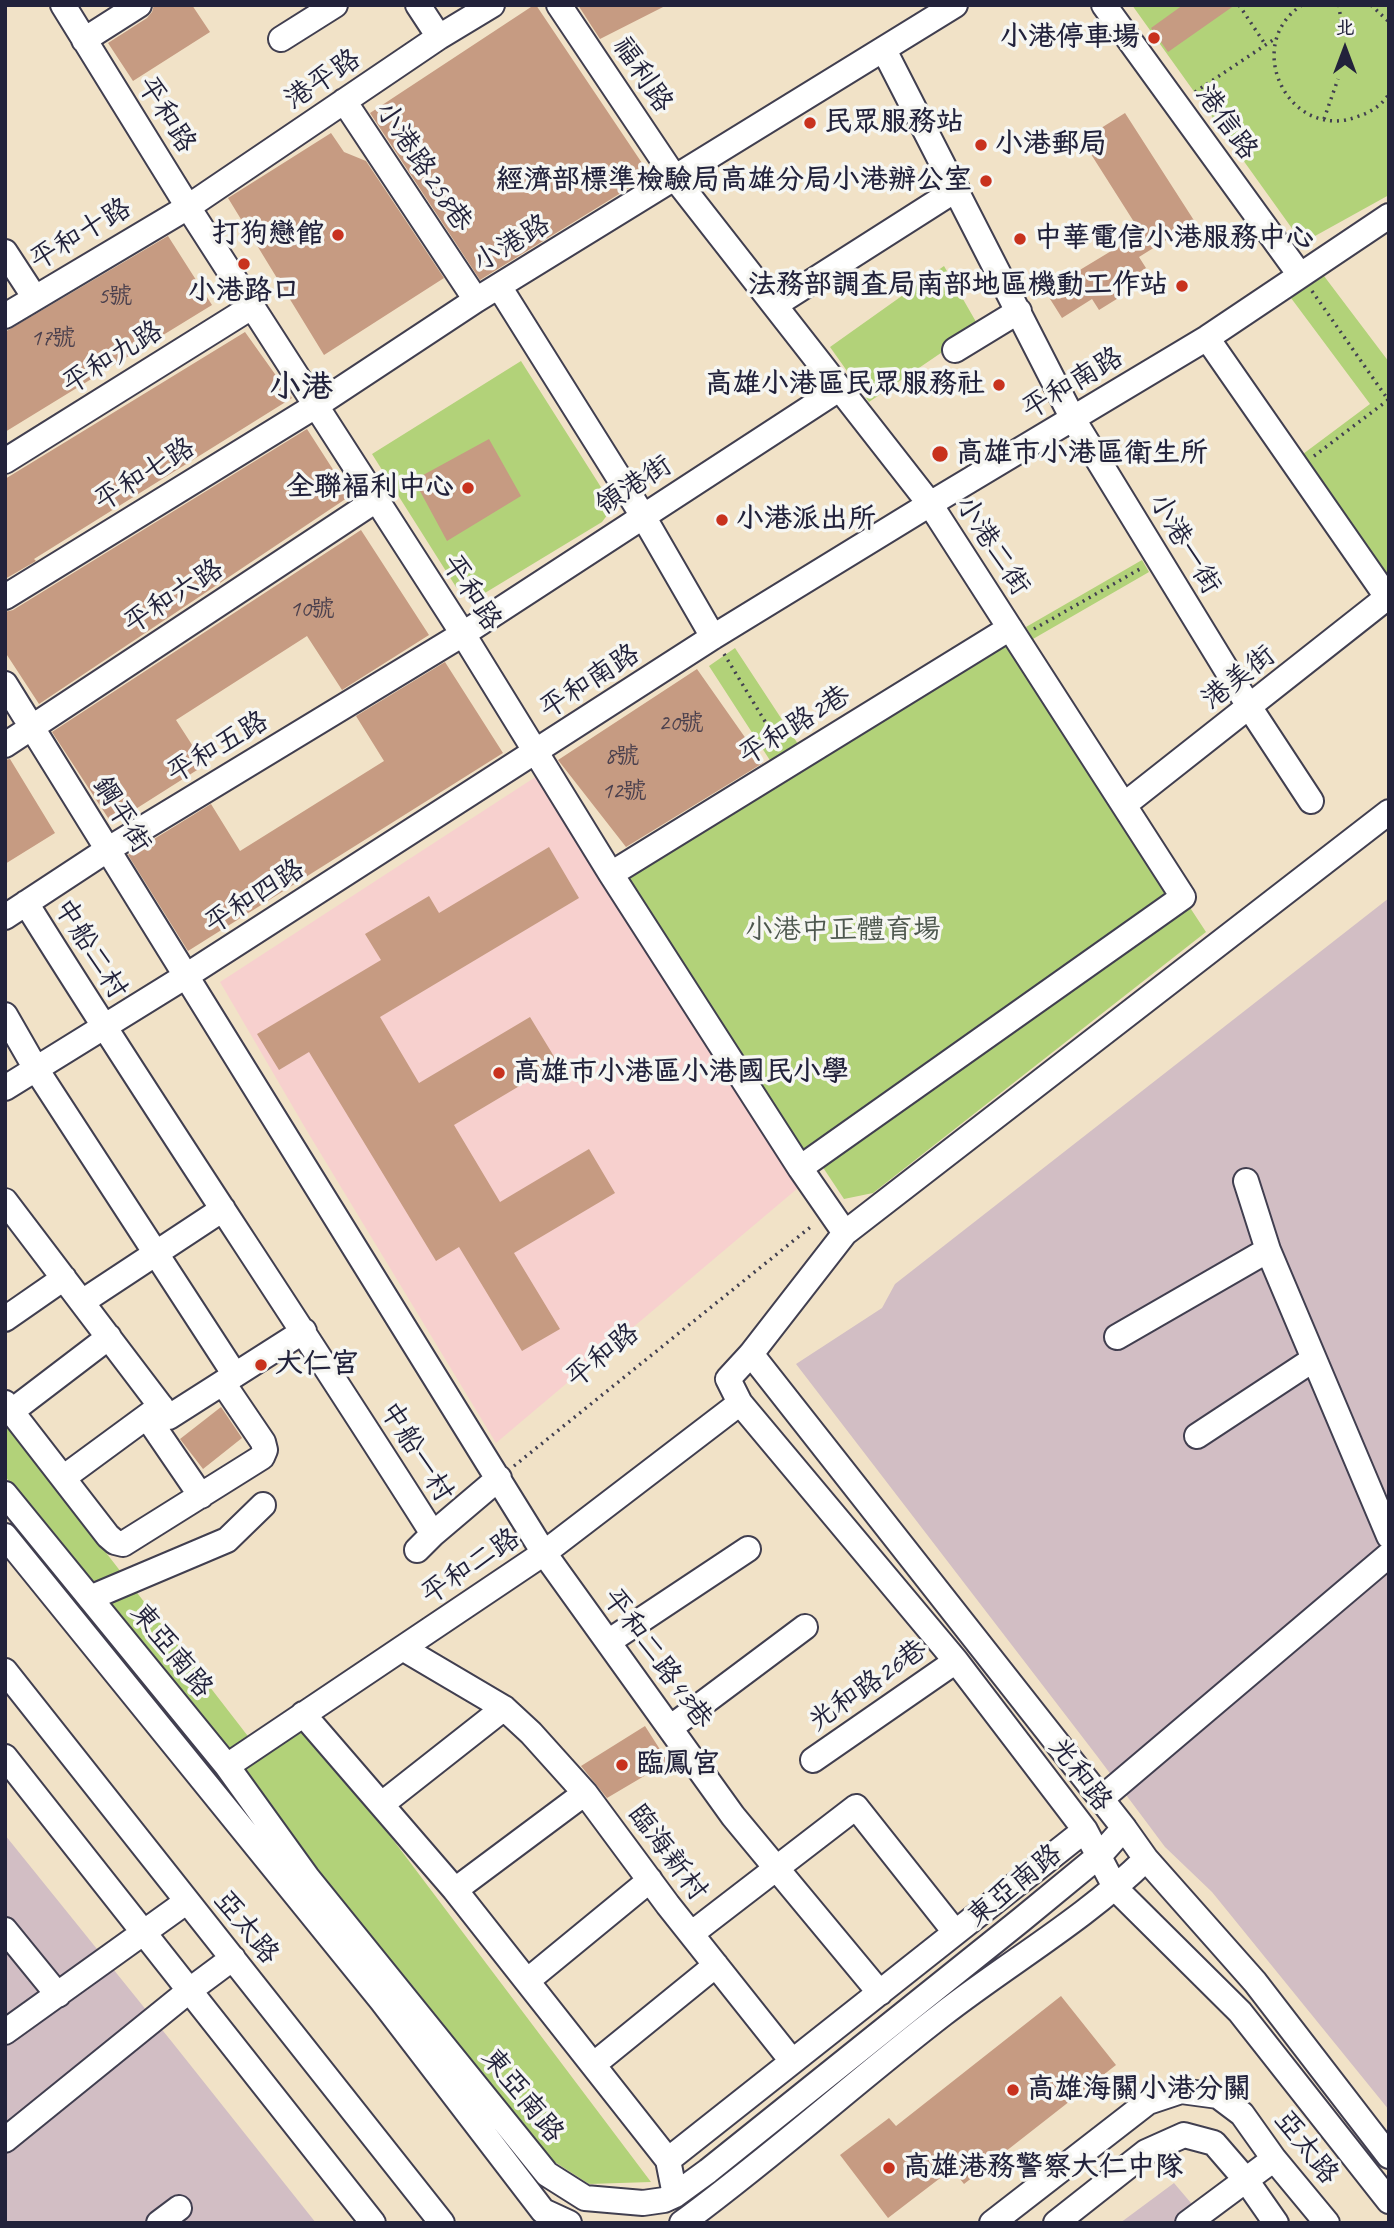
<!DOCTYPE html>
<html>
<head>
<meta charset="utf-8">
<style>
  body { margin:0 }
  #map { position:relative; width:1394px; height:2228px; overflow:hidden; background:#f1e2c7; font-family:Caveat,"LXGW WenKai TC",sans-serif }
  canvas { display:block }
  .frame { position:absolute; inset:0; border:7px solid #22223b; pointer-events:none }
  .north { position:absolute; left:1310px; top:14px; width:70px; height:70px; -webkit-text-stroke:5px #f6f6f2; paint-order:stroke; rotate:0deg; font-size:19px; font-weight:700; line-height:28px; text-align:center; color:#22223b }
  .north::after { content:''; display:block; margin:auto; width:24px; height:32px; background:#22223b; clip-path:polygon(50% 0,100% 100%,50% 72%,0 100%) }
</style>
</head>
<body>
<div id="map">
<canvas width="1394" height="2228"></canvas>
<div class="frame"></div>
<div class="north">北</div>
</div>
<script>
const context = document.querySelector('canvas').getContext('2d');
context.lineJoin = 'round';
function fillPath(path, color) { context.fillStyle = color; context.fill(path, 'evenodd'); }
function trace(path, color, width, dash) { context.strokeStyle = color; context.lineWidth = width; context.lineCap = dash ? 'butt' : 'round'; context.setLineDash(dash || []); context.stroke(path); }
function label(font, color, halo, rows, align = 'center') {
  context.font = font + ' Caveat,"LXGW WenKai TC",sans-serif'; context.lineWidth = 7; context.setLineDash([]); context.textBaseline = 'middle'; context.strokeStyle = halo; context.fillStyle = color; for (const [text, x, y, turn = 0] of rows) {
    context.save(); context.translate(x, y); context.rotate((+turn || 0) * Math.PI / 180); context.textAlign = isNaN(turn) ? turn : align; if (halo) context.strokeText(text, 0, 0); context.fillText(text, 0, 0); context.restore();
  }
}
fillPath(new Path2D(`
  M540,774L798,1188L496,1443L307,1131L220,982Z`), '#f7d0ce');
fillPath(new Path2D(`
  M1389,898V2110L1212,1892L1165,1847L1097,1756L796,1364L882,1308L895,1284Z
  M5,1835L172,2042L316,2223H5Z
  M1174,2183L1208,2223H1120Z`), '#d2bec4');
fillPath(new Path2D(`
  M1132,5H1389V195L1315,236L1296,234Z
  M944,266L979,327L869,402L830,347Z
  M1324,276L1389,362V578L1303,454L1370,404L1291,298Z
  M521,361L611,503L608,514L602,522L475,599L456,587L372,454Z
  M1142,560L1149,572L1033,639L1026,627Z
  M1010,635L1179,896L798,1161L617,880Z
  M735,648L800,747L773,765L709,666Z
  M1187,903L1206,932L873,1193L844,1199L820,1163Z
  M5,1422L254,1744L227,1764L5,1476Z
  M302,1719L651,2182L589,2184L550,2159L230,1766Z`), '#b2d279');
fillPath(new Path2D(`
  M154,5H192L210,32L133,81L108,43L147,18L152,12Z
  M534,5H536L650,175L480,280L370,113Z
  M578,5H667L600,39Z
  M1183,5H1235L1168,52L1151,28Z
  M1125,113L1195,222L1139,257L1146,268L1114,288L1120,297L1099,310L1092,299L1062,318L1045,291L1141,233L1082,140Z
  M331,133L344,152L366,161L444,278L324,355L228,198Z
  M168,236L212,305L5,432V332Z
  M245,332L292,398L34,559L36,561L5,579V479Z
  M307,429L350,496L39,704L5,652V612L13,610Z
  M489,439L521,496L447,541L414,480Z
  M361,530L429,635L342,690L307,636L176,720L205,765L112,824L52,732Z
  M445,662L503,753L188,951L128,855L211,804L240,851L384,761L356,716Z
  M697,669L763,763L626,847L558,760Z
  M10,759L55,833L5,864V760Z
  M549,847L579,898L380,1017L419,1083L530,1017L558,1063L454,1125L500,1202L589,1149L615,1193L514,1253L560,1329L522,1351L459,1247L436,1261L309,1052L279,1070L257,1034L381,960L365,934L429,896L439,913Z
  M221,1407L242,1438L203,1469L180,1439Z
  M645,1726L668,1762L607,1798L581,1766Z
  M1061,1996L1116,2065L964,2184L952,2169L888,2218L840,2155L889,2118L896,2126Z`), '#c69b82');
const minor = new Path2D(`
  M63,5L188,207L463,634L611,874L800,1168L845,1233
  M418,5L439,37
  M559,5L675,178L930,504L1183,897L800,1168
  M1104,5L1300,275
  M281,39L335,5
  M84,40L139,5
  M884,50L1073,419L1250,708L1311,801
  M344,101L476,300
  M5,252L35,298
  M500,288L643,516L713,637
  M775,305L957,189
  M5,316L188,207L439,37L492,5
  M1207,338L1387,597
  M955,350L1019,311
  M5,461L253,306
  M5,597L317,405L476,300L955,5
  M5,684L544,1553L733,1816L880,1993
  M5,745L376,500
  M1124,805L1389,596
  M1389,812L845,1233L751,1354L728,1379L740,1403L956,1661L1085,1830L1116,1889L1240,2012L1389,2201
  M611,874L1010,628
  M26,903C158,1115 299,1322 433,1534
  M5,917L107,850L463,634L839,389
  M5,1015L36,1069L235,1375
  M5,1088L186,976L713,637L930,504L1207,338L1389,216
  M1246,1181L1268,1250L1389,1536
  M5,1201L169,1417L304,1331
  M82,1302L223,1209
  M5,1319L64,1278
  M1117,1337L1268,1250
  M751,1354L1124,1828L1146,1859L1255,1982L1389,2156
  M5,1403L108,1536L115,1542L123,1544L262,1457L265,1450L263,1442L223,1383
  M12,1411L109,1337
  M147,1417L201,1496
  M1197,1436L1314,1359
  M63,1478L161,1406
  M5,1494L227,1766L307,1877L547,2174L585,2198L643,2203L664,2200L675,2195L708,2171L1021,1920L1100,1855L1124,1828
  M5,1536L382,2001L543,2211L569,2223
  M417,1550L433,1534L499,1478
  M90,1598L227,1540L263,1505
  M608,1642L748,1549
  M404,1649L504,1708L531,1733L585,1793L668,1905L792,2061
  M5,1671L442,2223
  M303,1714L455,1890L668,2160L675,2195
  M670,1728L805,1627
  M5,1757L373,2223
  M813,1760L956,1661
  M227,1766L544,1553L740,1403
  M1101,1799L1389,1555
  M382,1804L504,1708
  M455,1890L585,1793
  M5,1930L58,1995
  M691,1934L856,1807L955,1932
  M527,1981L650,1880
  M5,2032L186,1902
  M593,2065L716,1965
  M5,2140L190,1990L233,1958
  M668,2160L1085,1830
  M159,2223L179,2208
  M682,2223C772,2157 855,2082 943,2014C1010,1962 1085,1919 1146,1859
  M992,2223L1148,2102L1181,2091L1218,2096L1242,2114L1274,2159L1327,2223
  M1056,2223L1146,2152L1184,2135L1214,2143L1246,2180L1276,2223
  M1188,2223L1274,2159`);
trace(minor, '#413f50', 28);
trace(new Path2D(`
  M1239,5L1265,44
  M1302,5C1240,46 1291,144 1359,116C1371,112 1382,105 1389,94
  M1339,5L1342,31
  M1371,5L1389,22
  M1195,92L1276,38
  M1324,119L1338,79
  M1312,291L1389,401
  M1314,456L1388,400
  M1034,629L1140,569
  M724,654L780,746
  M514,1466L813,1225`), '#413f50', 3.5, [2, 5]);
trace(minor, '#fff', 24);
for (const [x, y, r, color] of [
  [1154,38,7,"#c8321e"],
  [810,123,7,"#c8321e"],
  [981,145,7,"#c8321e"],
  [986,181,7,"#c8321e"],
  [338,235,7,"#c8321e"],
  [1020,239,7,"#c8321e"],
  [244,264,7,"#c8321e"],
  [1182,286,7,"#c8321e"],
  [999,385,7,"#c8321e"],
  [940,454,9,"#c8321e"],
  [468,488,7,"#c8321e"],
  [722,520,7,"#c8321e"],
  [499,1073,7,"#c8321e"],
  [261,1365,7,"#c8321e"],
  [622,1765,7,"#c8321e"],
  [1013,2090,7,"#c8321e"],
  [889,2168,7,"#c8321e"]
]) { const dot = new Path2D(); dot.arc(x, y, r, 0, 2 * Math.PI); context.fillStyle = color; context.fill(dot); trace(dot, '#f6f6f2', 2.5); }
label('24px', '#4b404d', null, [
  ["5號",115,297],
  ["17號",53,339],
  ["10號",312,610],
  ["20號",681,724],
  ["8號",622,757],
  ["12號",624,792]
]);
label('bold 28px', '#22223b', '#f6f6f2', [
  ["小港停車場",1140,38,"right"],
  ["民眾服務站",824,123],
  ["小港郵局",995,145],
  ["經濟部標準檢驗局高雄分局小港辦公室",972,181,"right"],
  ["打狗戀館",324,235,"right"],
  ["中華電信小港服務中心",1034,239],
  ["法務部調查局南部地區機動工作站",1168,286,"right"],
  ["小港路口",244,292,"center"],
  ["高雄小港區民眾服務社",985,385,"right"],
  ["高雄市小港區衛生所",956,454],
  ["全聯褔利中心",454,488,"right"],
  ["小港派出所",736,520],
  ["高雄市小港區小港國民小學",513,1073],
  ["大仁宮",275,1365],
  ["臨鳳宮",636,1765],
  ["高雄海關小港分關",1027,2090],
  ["高雄港務警察大仁中隊",903,2168]
], 'left');
label('28px', '#22223b', '#f6f6f2', [
  ["福利路",642,75,56],
  ["港平路",323,80,-34],
  ["平和路",166,115,58],
  ["港信路",1226,123,54],
  ["小港路258巷",423,167,56],
  ["平和十路",81,235,-31],
  ["小港路",512,244,-31],
  ["平和九路",113,358,-32],
  ["平和南路",1073,384,-31],
  ["平和七路",145,475,-32],
  ["領港街",634,486,-33],
  ["小港一街",1184,544,59],
  ["小港二街",992,546,57],
  ["平和路",471,593,57],
  ["平和六路",174,597,-33],
  ["港美街",1239,678,-38],
  ["平和南路",590,682,-33],
  ["平和路2巷",795,726,-32],
  ["平和五路",218,748,-31],
  ["鋼平街",121,815,58],
  ["平和四路",255,897,-33],
  ["中船二村",90,949,58],
  ["平和路",603,1356,-39],
  ["中船一村",416,1452,58],
  ["平和二路",471,1567,-34],
  ["東亞南路",171,1651,51],
  ["平和二路43巷",657,1659,54],
  ["光和路26巷",868,1686,-35],
  ["光和路",1080,1775,53],
  ["臨海新村",667,1853,53],
  ["東亞南路",1015,1886,-39],
  ["亞太路",246,1928,51],
  ["東亞南路",522,2096,51],
  ["亞太路",1306,2148,52]
]);
label('28px', '#4d574e', '#f6f6f2', [
  ["小港中正體育場",843,931]
]);
label('bold 32px', '#22223b', '#f6f6f2', [
  ["小港",301,389]
]);
</script>
</body>
</html>
